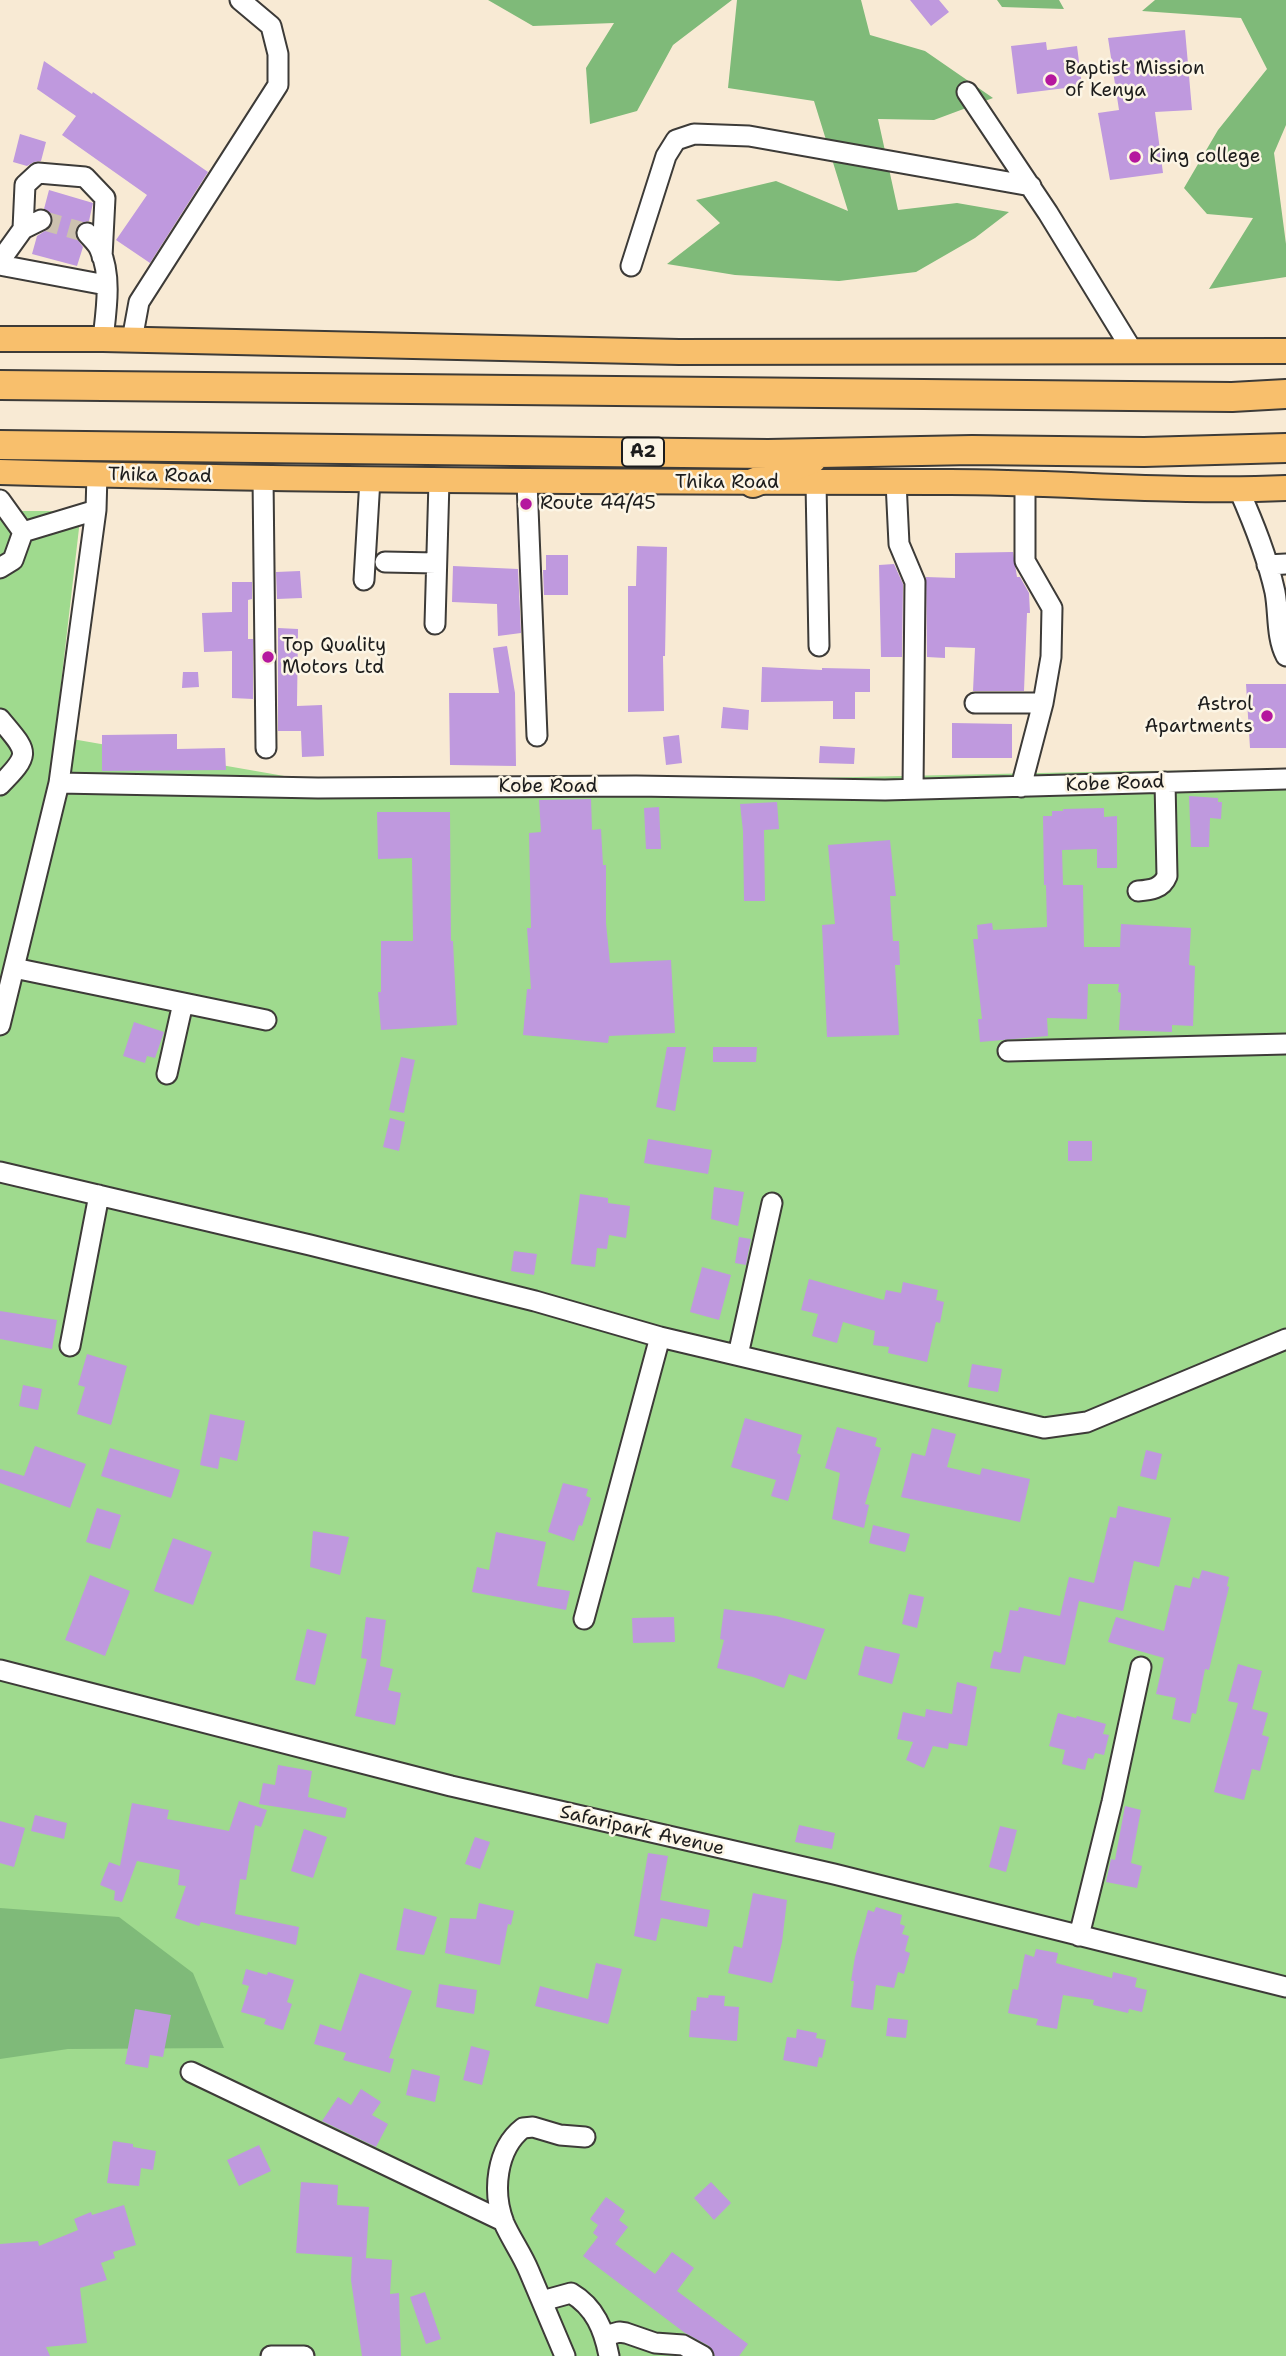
<!DOCTYPE html>
<html>
<head>
<meta charset="utf-8">
<style>
  body { margin:0 }
  canvas { display:block; background:#f8ead4 }
</style>
</head>
<body>
<canvas width="1286" height="2356"></canvas>
<script>
const context = document.querySelector('canvas').getContext('2d');
context.lineJoin = 'round';
function fillPath(path, color) { context.fillStyle = color; context.fill(path, 'evenodd'); }
function trace(path, color, width, dash) { context.strokeStyle = color; context.lineWidth = width; context.lineCap = dash ? 'butt' : 'round'; context.setLineDash(dash || []); context.stroke(path); }
function label(font, color, halo, rows, align = 'center') {
  context.font = font + ' "Shantell Sans",sans-serif'; context.lineWidth = 5; context.setLineDash([]); context.textBaseline = 'middle'; context.strokeStyle = halo; context.fillStyle = color; for (const [text, x, y, turn = 0] of rows) {
    context.save(); context.translate(x, y); context.rotate((+turn || 0) * Math.PI / 180); context.textAlign = isNaN(turn) ? turn : align; if (halo) context.strokeText(text, 0, 0); context.fillText(text, 0, 0); context.restore();
  }
}
fillPath(new Path2D(`
  M0,511H81L55,736L353,788L1131,771L1286,770V2356H0Z`), '#9fda8e');
fillPath(new Path2D(`
  M488,0H732L673,45L637,111L590,124L586,68L614,23L533,26Z
  M737,0H861L870,35L925,51L993,98L934,120L878,119L898,210L957,203L1009,212L975,238L916,272L839,281L735,275L667,264L720,223L696,200L776,181L848,211L814,101L728,88Z
  M997,0H1059L1064,9L1002,7Z
  M1155,0H1286V125L1274,153L1286,244V277L1209,289L1253,218L1207,214L1184,188L1218,130L1267,69L1241,18L1142,11Z
  M0,1908L119,1917L193,1973L224,2048L68,2049L0,2059Z`), '#7fba79');
fillPath(new Path2D(`
  M910,0H939L949,12L931,26Z
  M1185,30L1192,110L1155,112L1163,173L1110,180L1098,113L1119,110L1108,38Z
  M1046,42L1047,50L1077,46L1082,86L1017,94L1011,46Z
  M44,61L92,94L93,92L208,172L150,263L116,240L147,195L62,135L76,116L37,89Z
  M20,134L46,142L41,161L34,162L27,166L13,162Z
  M49,190L93,203L89,221L80,223L75,230V236L83,247L77,266L32,254L37,236L51,227L53,221L52,214L44,209Z
  M637,546L667,547L665,656H663L664,711L628,712V586H636Z
  M1013,552L1017,577H1020L1029,593L1030,613H1027L1024,691H973L975,648L945,647V658L927,657L926,577L955,578V553Z
  M546,555H568V595H544L543,570H546Z
  M894,564L903,584L902,657H881L879,565Z
  M453,566L518,569L521,633L498,636L497,604L452,602Z
  M300,571L302,598L277,599L276,572Z
  M232,582H252V599L248,600V639H253V699L232,698V651L204,652L202,613L232,612Z
  M278,628L298,629L297,706L322,705L324,756L302,757L301,731H278Z
  M507,646L515,693L516,766L450,765L449,693H499L493,648Z
  M762,667L822,670V668L870,669V692H855V719H833V701L761,702Z
  M183,672H198L199,687L182,688Z
  M1246,684H1286V748H1250Z
  M723,707L749,710L748,730L721,728Z
  M952,723L1012,724V758H952Z
  M177,734V749L225,748L226,770L102,771V735Z
  M679,735L682,763L666,765L663,737Z
  M820,746L855,748L854,764L819,763Z
  M1189,796L1218,798V802H1222L1221,819L1210,818L1209,847H1191Z
  M591,799L592,830L601,829L603,865H606V923L610,963L671,960L675,1033L609,1036L608,1043L523,1035L527,989H531L527,928H531L529,833L541,832L539,800Z
  M777,802L779,829L764,830L765,901H744L743,831L740,804Z
  M659,807L661,849H646L644,808Z
  M1104,808V817L1117,816V868H1097V849L1062,850L1063,885H1083L1084,947H1120L1121,924L1191,928L1189,965L1195,966L1193,1026L1172,1025V1032L1119,1030L1121,993L1118,992L1119,984H1088L1087,1019L1047,1018L1048,1036L980,1042L978,1019H982L973,939H978L977,925L992,923L993,930L1047,927L1046,885H1044L1043,816H1052V811H1063V809Z
  M377,812H450L451,941H453L457,1025L381,1030L378,992H381V941H413L412,858L378,859Z
  M890,840L896,896H890L893,941H899L900,965H895L899,1035L827,1037L822,925L835,924L828,845Z
  M134,1022L164,1032L155,1058L147,1056L145,1063L123,1056Z
  M667,1047H686L675,1111L656,1107Z
  M713,1047H757L756,1062H713Z
  M401,1057L415,1060L404,1113L389,1110Z
  M390,1118L405,1122L399,1151L383,1147Z
  M648,1139L712,1150L708,1174L644,1163Z
  M1068,1141H1092V1161H1068Z
  M714,1187L744,1192L738,1226L711,1219Z
  M580,1194L608,1198V1203L630,1206L626,1238L609,1235L607,1249L597,1248L595,1267L571,1264Z
  M739,1237L751,1239L746,1265L735,1263Z
  M514,1251L537,1254L534,1275L511,1271Z
  M702,1267L731,1275L719,1320L690,1312Z
  M809,1279L884,1300L886,1290L901,1293L903,1282L938,1290L936,1300L944,1302L940,1323L936,1322L927,1362L888,1353L889,1347L873,1345L875,1331L843,1322L837,1343L812,1336L818,1314L801,1310Z
  M0,1311L57,1320L52,1349L0,1339Z
  M87,1354L127,1366L111,1425L77,1414L85,1387L78,1385Z
  M972,1364L1002,1369L998,1392L968,1387Z
  M23,1385L42,1389L38,1410L19,1406Z
  M210,1414L245,1421L237,1461L220,1457L218,1469L200,1465Z
  M745,1418L802,1435L797,1453L801,1455L788,1501L771,1496L776,1480L731,1467Z
  M837,1427L877,1438L875,1446L881,1448L865,1504L869,1505L864,1528L832,1519L840,1473L825,1468Z
  M932,1428L956,1434L947,1467L980,1475L982,1468L1030,1479L1020,1522L901,1497L912,1453L925,1456Z
  M35,1446L86,1464L70,1508L0,1483V1469L24,1476Z
  M110,1448L180,1470L171,1498L101,1476Z
  M1146,1450L1162,1454L1156,1480L1140,1476Z
  M563,1483L588,1489L586,1496L591,1498L582,1526L579,1525L574,1541L548,1532Z
  M1118,1506L1171,1518L1159,1567L1134,1561L1123,1611L1079,1601L1065,1665L1024,1656L1020,1673L990,1668L994,1651L1001,1653L1010,1610L1018,1611L1019,1607L1060,1616L1069,1577L1094,1583L1110,1517L1116,1518Z
  M97,1508L121,1515L110,1549L86,1542Z
  M873,1525L910,1534L905,1552L869,1543Z
  M313,1531L349,1537L340,1575L310,1567Z
  M496,1532L546,1542L537,1586L570,1591L566,1610L472,1592L477,1567L489,1570Z
  M173,1538L212,1552L193,1605L154,1591Z
  M1202,1570L1229,1577L1227,1586L1229,1587L1209,1670L1205,1669L1196,1714L1192,1713L1190,1723L1172,1719L1176,1698L1156,1694L1164,1658L1108,1642L1116,1617L1164,1631L1175,1585L1190,1588L1193,1577L1199,1579Z
  M90,1575L130,1591L105,1656L65,1640Z
  M909,1594L924,1597L917,1628L902,1624Z
  M724,1609L776,1616L825,1629L806,1680L789,1674L784,1688L753,1677L717,1668L724,1640L720,1639Z
  M366,1617L386,1620L380,1666L393,1669L388,1690L401,1693L395,1725L355,1716L367,1659L361,1658Z
  M674,1617L675,1642L633,1643L632,1618Z
  M307,1629L327,1634L315,1685L295,1680Z
  M865,1646L900,1654L892,1684L858,1675Z
  M1238,1664L1262,1671L1252,1709L1268,1713L1262,1735L1269,1737L1260,1771L1252,1769L1244,1800L1214,1792L1238,1703L1228,1701Z
  M957,1682L977,1687L967,1746L949,1743L948,1749L933,1746L924,1768L906,1760L913,1742L897,1739L903,1712L925,1717L926,1709L952,1714Z
  M1058,1713L1076,1718L1077,1716L1106,1724L1103,1734L1109,1735L1104,1755L1095,1753L1093,1759L1088,1758L1085,1770L1062,1764L1065,1750L1049,1746Z
  M278,1765L312,1771L308,1797L347,1808L345,1818L259,1804L263,1783L275,1785Z
  M239,1801L267,1810L261,1827L255,1825L246,1880L240,1879L235,1914L299,1927L296,1945L201,1922L199,1926L175,1918L186,1886L178,1885L180,1870L137,1861L122,1902L114,1900L115,1891L100,1885L109,1862L120,1866L132,1803L169,1810L167,1819L229,1831Z
  M1125,1806L1141,1810L1131,1863L1142,1866L1137,1888L1106,1882L1111,1859L1115,1860Z
  M35,1815L67,1823L64,1839L31,1831Z
  M0,1821L25,1828L14,1867L0,1863Z
  M799,1825L835,1833L832,1849L795,1842Z
  M1000,1826L1017,1830L1006,1872L989,1867Z
  M304,1829L327,1837L313,1878L291,1871Z
  M475,1837L490,1842L480,1869L465,1864Z
  M648,1853L668,1856L660,1900L710,1910L707,1927L661,1918L656,1941L634,1936Z
  M753,1893L787,1900L782,1942L772,1983L728,1973L734,1946L742,1948Z
  M479,1903L514,1911L511,1925L508,1924L500,1965L445,1953L450,1918L476,1919Z
  M876,1907L902,1915L900,1924L905,1926L902,1934L909,1936L905,1951L910,1953L904,1974L898,1972L894,1988L876,1985L873,2010L851,2007L854,1981H851L855,1957L868,1910L874,1912Z
  M404,1908L437,1917L424,1955L396,1950Z
  M1036,1949L1058,1953L1056,1963L1112,1978L1113,1972L1137,1978L1135,1987L1147,1990L1142,2012L1129,2009L1128,2013L1093,2005L1094,2000L1063,1995L1057,2029L1036,2025L1038,2019L1008,2013L1013,1989L1018,1990L1025,1954L1034,1957Z
  M596,1963L622,1969L608,2024L535,2006L540,1986L588,1999Z
  M246,1969L267,1975L268,1972L294,1980L287,2002L292,2004L283,2030L264,2024L266,2019L241,2012L249,1986L242,1984Z
  M360,1973L412,1991L389,2058L394,2059L390,2073L343,2060L346,2053L314,2044L320,2024L341,2031Z
  M439,1984L477,1990L474,2014L436,2007Z
  M709,1995L725,1996L724,2006L739,2007L737,2041L689,2037L691,2010L696,2011L697,1997L708,1998Z
  M135,2009L171,2015L163,2057L150,2055L148,2068L125,2064Z
  M888,2018L908,2020L906,2038L886,2036Z
  M797,2029L817,2033L816,2038L826,2040L822,2058L819,2057L817,2067L783,2060L787,2037L796,2038Z
  M471,2046L490,2051L482,2085L463,2080Z
  M412,2069L440,2076L435,2102L406,2095Z
  M361,2089L381,2102L372,2115L388,2124L376,2147L322,2121L338,2097L351,2105Z
  M113,2141L133,2144V2147L156,2151L153,2170L141,2168L139,2186L107,2183Z
  M259,2145L271,2171L239,2186L227,2160Z
  M301,2182L338,2185L337,2205L369,2207L366,2258L296,2253Z
  M711,2182L731,2203L714,2220L694,2198Z
  M606,2197L625,2211L619,2220L628,2227L615,2244L655,2274L672,2252L694,2268L677,2291L748,2344L739,2356H715L709,2346L685,2333L583,2256L598,2237L593,2233L598,2225L590,2219Z
  M124,2205L136,2245L113,2252L115,2258L101,2263L107,2280L80,2288L87,2343L46,2347L50,2356H0V2244L38,2241L39,2246L78,2230L74,2219L91,2212L92,2215Z
  M352,2257L392,2260L390,2294L399,2293L401,2356H362L351,2280Z
  M425,2292L441,2339L426,2344L410,2297Z`), '#bf99de');
trace(new Path2D(`
  M41,220L87,233`), '#ccc1af', 19, [19, 10]);
const minor = new Path2D(`
  M967,92L1048,213L1132,350
  M23,229L25,185L38,173L85,177L105,198L102,257
  M87,233C91,238 98,244 100,250C112,276 106,312 103,339
  M0,261L23,229L41,220
  M0,265L106,285
  M631,266L666,156L676,140L694,134L749,136L1031,186
  M132,340L139,302L278,85V54L271,26L240,0
  M263,477L266,748
  M527,482L537,736
  M896,482L899,544L915,582L913,789
  M816,483L819,646
  M1239,490C1254,524 1267,556 1275,592C1279,613 1276,637 1286,656
  M0,500L23,532
  M385,562L436,563
  M1267,565L1286,564
  M0,568L13,560L23,532L96,510
  M364,580L370,479
  M435,624L439,481
  M975,703H1043
  M0,719C27,752 33,752 0,785
  M59,783L318,788L636,786L885,790L1286,779
  M1021,787L1043,703L1051,657L1052,608L1025,561V482
  M1138,891C1150,890 1162,889 1167,876L1165,782
  M14,968L266,1020
  M0,1025L59,783L96,510L97,474
  M1008,1051L1286,1044
  M167,1074L183,1003
  M0,1172L310,1245L535,1301L660,1337L1044,1428L1087,1422L1286,1339
  M70,1346L99,1195
  M738,1355L772,1203
  M584,1619L660,1337
  M0,1670L451,1786L834,1874L1286,1987
  M1079,1936L1112,1802L1141,1667
  M191,2072L503,2221
  M542,2301L571,2293C595,2307 604,2330 609,2356
  M605,2336L619,2332L626,2333L655,2343L683,2345L703,2356
  M271,2356H304
  M565,2356C553,2328 541,2299 529,2271C522,2254 511,2239 504,2223C492,2192 496,2149 523,2128L533,2127L560,2135L585,2137`);
const major = new Path2D(`
  M0,339H103L679,352L1286,351
  M0,472C317,481 633,482 950,482C1062,482 1174,493 1286,488`);
const highway = new Path2D(`
  M0,385L1232,397L1286,394
  M0,445L768,454L972,450L1144,452L1286,448
  M753,483L812,459`);
trace(minor, '#3d3b38', 23);
trace(major, '#3d3b38', 28);
trace(highway, '#3d3b38', 32);
trace(minor, '#fff', 19);
trace(major, '#f8bf6c', 24);
trace(highway, '#f8bf6c', 28);
for (const [x, y, r, color] of [
  [1051,80,7,"#b5179e"],
  [1135,157,7,"#b5179e"],
  [526,504,7,"#b5179e"],
  [268,657,7,"#b5179e"],
  [1267,716,7,"#b5179e"]
]) { const dot = new Path2D(); dot.arc(x, y, r, 0, 2 * Math.PI); context.fillStyle = color; context.fill(dot); trace(dot, '#fcf5e5', 2.5); }
for (const [x, y, w] of [
  [643,452,42]
]) { const box = new Path2D(); box.roundRect(x - w / 2, y - 14.5, w, 29, 5); context.fillStyle = '#fcf5e5'; context.fill(box); trace(box, '#1c1c1c', 2); }
label('bold 18px', '#1c1c1c', null, [
  ["A2",643,452]
]);
label('19px', '#1c1c1c', '#fcf5e5', [
  ["Baptist Mission",1065,69],
  ["of Kenya",1065,91],
  ["King college",1149,157],
  ["Route 44/45",540,504],
  ["Top Quality",282,646],
  ["Motors Ltd",282,668],
  ["Astrol",1253,705,"right"],
  ["Apartments",1253,727,"right"]
], 'left');
label('19px', '#1c1c1c', '#fcf5e5', [
  ["Thika Road",160,476,1],
  ["Thika Road",727,483],
  ["Kobe Road",1115,784,-2],
  ["Kobe Road",548,787],
  ["Safaripark Avenue",642,1831,13]
]);
</script>
</body>
</html>
